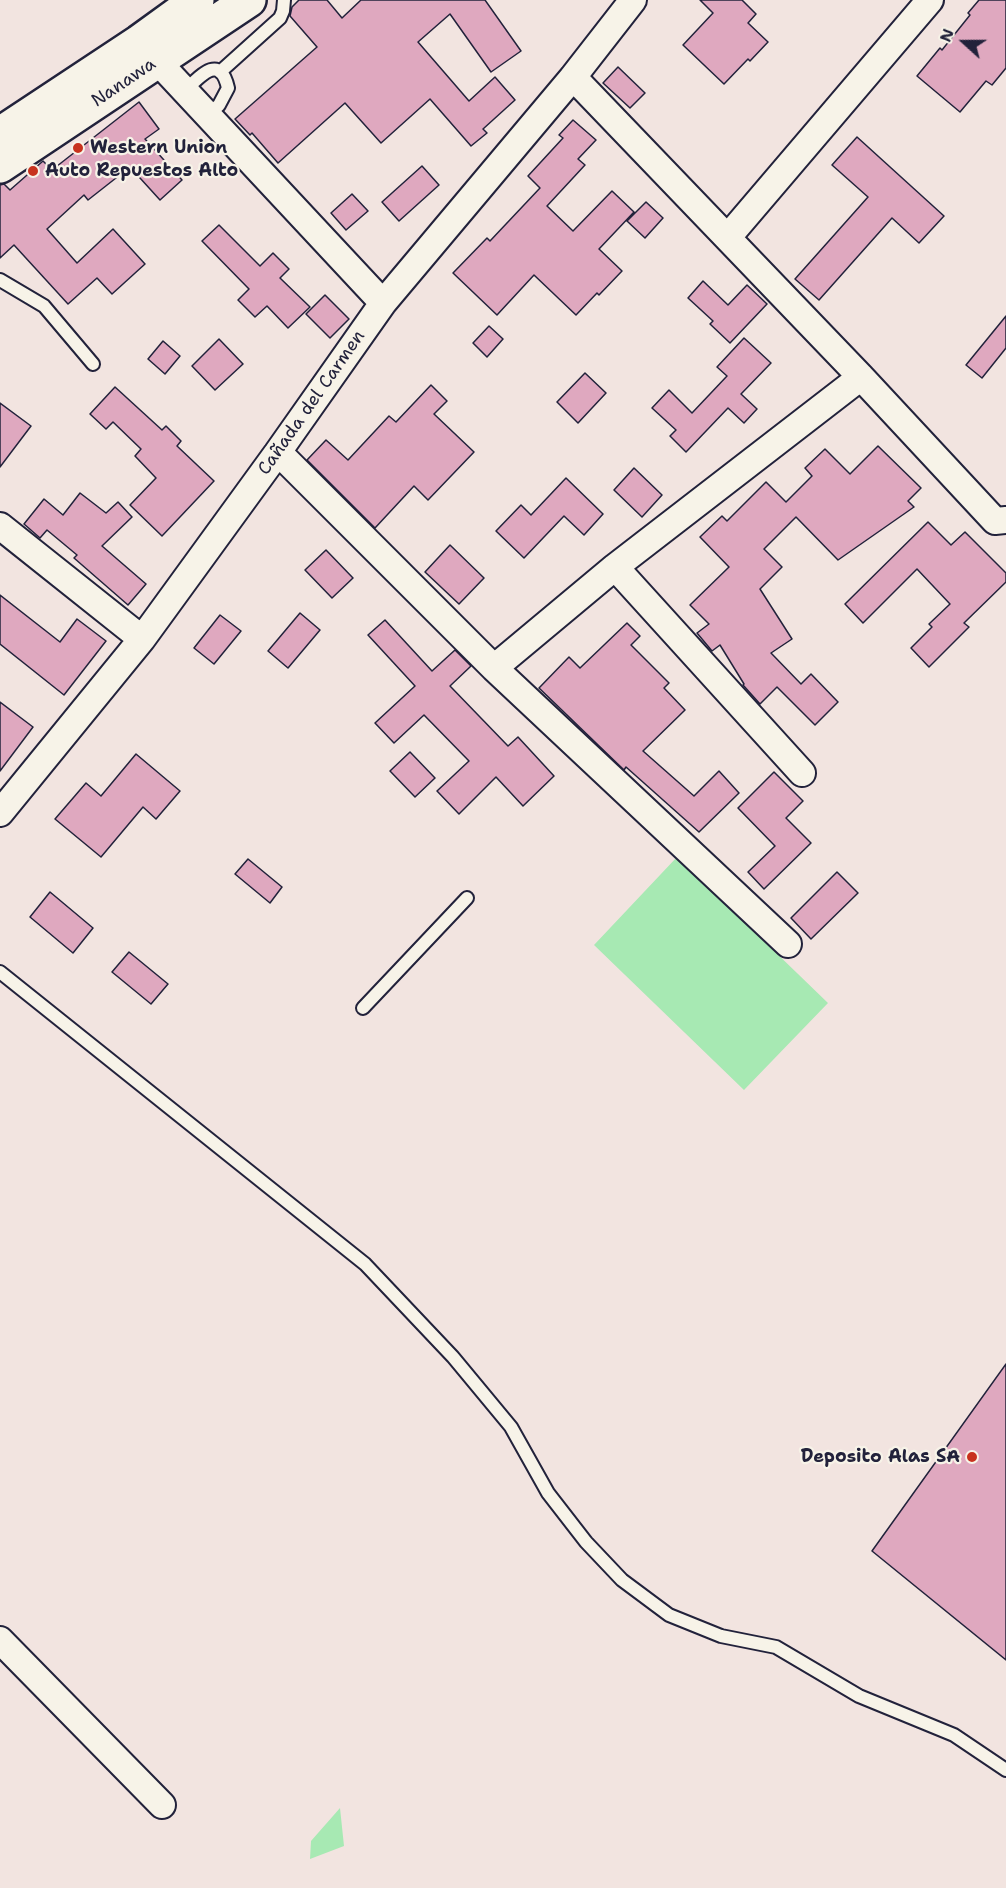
<!DOCTYPE html>
<html>
<head>
<meta charset="utf-8">
<style>
  body { margin:0 }
  #map { position:relative; width:1006px; height:1888px; overflow:hidden; background:#f2e4e0; font-family:"Shantell Sans",sans-serif }
  canvas { display:block }
  .north { position:absolute; left:934px; top:12px; width:60px; height:60px; -webkit-text-stroke:4px #f7f3e8; paint-order:stroke; rotate:291deg; font-size:16px; font-weight:700; line-height:24px; text-align:center; color:#22223b }
  .north::after { content:''; display:block; margin:auto; width:21px; height:27px; background:#22223b; clip-path:polygon(50% 0,100% 100%,50% 72%,0 100%) }
</style>
</head>
<body>
<div id="map">
<canvas width="1006" height="1888"></canvas>
<div class="north">N</div>
</div>
<script>
const context = document.querySelector('canvas').getContext('2d');
context.lineJoin = 'round';
function fillPath(path, color) { context.fillStyle = color; context.fill(path, 'evenodd'); }
function trace(path, color, width, dash) { context.strokeStyle = color; context.lineWidth = width; context.lineCap = dash ? 'butt' : 'round'; context.setLineDash(dash || []); context.stroke(path); }
function label(font, color, halo, rows, align = 'center') {
  context.font = font + ' "Shantell Sans",sans-serif'; context.lineWidth = 4.5; context.setLineDash([]); context.textBaseline = 'middle'; context.strokeStyle = halo; context.fillStyle = color; for (const [text, x, y, turn = 0] of rows) {
    context.save(); context.translate(x, y); context.rotate((+turn || 0) * Math.PI / 180); context.textAlign = isNaN(turn) ? turn : align; if (halo) context.strokeText(text, 0, 0); context.fillText(text, 0, 0); context.restore();
  }
}
fillPath(new Path2D(`
  M677,857L828,1003L744,1090L594,945Z
  M340,1808L344,1846L310,1859L311,1841Z`), '#a7e9b3');
const building = new Path2D(`
  M299,0H327L342,18L361,0H485L521,51L491,72L450,14L418,42L469,101L495,77L515,100L483,129L487,133L471,146L430,99L381,143L345,103L278,163L252,133L250,135L235,119L317,47L290,16L292,7Z
  M700,0H742L756,14L748,23L768,42L750,61L748,59L724,84L683,45L713,13Z
  M979,0H1006V68L992,85L986,81L960,112L917,76L940,48L942,50L970,15L968,13Z
  M618,67L645,93L630,108L603,83Z
  M139,102L159,129L145,139L182,180L160,200L130,167L88,200L84,195L47,229L77,263L113,229L145,264L112,294L97,278L68,304L14,245L0,258V185L4,184L10,190L43,161L52,170Z
  M573,120L596,140L578,159L585,165L547,206L573,231L612,191L634,212L599,249L622,271L599,295L597,293L576,315L534,275L497,315L453,273L487,238L490,241L540,188L528,176L563,138L559,135Z
  M857,137L944,216L919,243L892,218L819,300L795,279L868,197L832,165Z
  M422,166L439,185L399,221L382,202Z
  M352,194L368,211L346,230L331,213Z
  M646,202L663,218L645,238L627,221Z
  M219,225L260,266L273,253L289,269L280,278L310,307L288,328L267,306L255,317L238,300L249,289L202,241Z
  M703,281L728,305L747,285L767,304L730,343L710,324L713,321L688,298Z
  M325,295L349,319L330,338L306,314Z
  M1006,316V348L982,378L966,365Z
  M489,326L503,339L487,357L473,343Z
  M744,338L771,363L741,394L757,409L744,423L728,408L686,452L670,436L676,430L652,408L669,390L692,413L727,376L717,367Z
  M219,339L243,364L215,390L192,366Z
  M163,341L180,356L165,374L148,359Z
  M585,373L606,393L578,423L557,402Z
  M431,385L447,401L434,414L474,452L428,500L414,486L375,528L307,460L326,440L348,460L389,416L396,422Z
  M115,387L162,430L166,426L181,441L177,446L214,481L162,536L130,505L156,478L135,456L141,449L113,422L106,429L90,414Z
  M0,403L31,426L0,467Z
  M878,446L921,488L908,501L914,507L838,560L796,517L764,549L782,567L760,589L792,639L771,653L801,684L811,674L838,702L815,725L777,687L760,704L743,685L744,684L720,645L712,651L697,633L709,624L690,605L729,567L700,537L722,516L727,521L766,482L786,502L812,476L805,468L825,449L850,474Z
  M634,468L662,495L642,517L614,490Z
  M566,478L603,514L584,535L564,516L524,558L496,531L521,505L531,515Z
  M80,493L106,513L118,502L132,517L102,546L146,584L128,605L74,558L77,555L47,530L40,538L24,524L44,499L63,515Z
  M928,522L951,545L965,532L1006,573V582L964,623L969,627L929,667L911,648L932,627L929,624L950,604L917,569L863,623L845,604Z
  M450,545L484,578L459,604L425,572Z
  M326,550L353,578L332,598L305,570Z
  M0,595L60,642L77,619L106,641L64,695L0,644Z
  M300,613L320,630L288,668L268,651Z
  M220,615L241,631L214,664L194,648Z
  M385,620L432,671L455,650L471,666L450,686L508,746L518,737L554,776L523,806L496,777L459,814L437,791L469,761L424,715L394,743L375,723L415,686L368,635Z
  M627,623L640,636L631,645L669,683L664,688L685,710L643,751L694,796L719,771L739,793L699,832L626,767L624,770L539,688L569,657L580,668Z
  M0,702L33,727L0,771Z
  M410,752L435,778L415,797L390,771Z
  M136,754L180,791L156,819L143,807L101,857L55,819L86,783L101,796Z
  M774,772L803,801L786,818L811,843L764,889L748,872L775,846L738,808Z
  M248,859L282,887L270,903L235,874Z
  M837,872L858,893L811,939L791,918Z
  M50,892L93,928L73,953L30,917Z
  M129,952L168,984L151,1004L112,972Z
  M1006,1364V1660L872,1551Z`);
fillPath(building, '#dfa8bf');
trace(building, '#22223b', 1.5);
const lane = new Path2D(`
  M220,72L280,18L283,11L284,0
  M185,91C199,77 220,52 228,88L219,105L208,115
  M0,280L44,306L93,364
  M0,972L365,1264L453,1357L511,1427L548,1493L586,1542L622,1580L669,1615L721,1636L776,1647L859,1696L954,1735L1006,1770
  M363,1008L467,898`);
const street = new Path2D(`
  M145,48L383,303
  M573,77L861,377L995,521L1006,520
  M728,237L930,0
  M278,452L494,668L788,944
  M0,526L142,639
  M615,567L802,773
  M494,668L615,567L861,377
  M0,813L142,639L278,452L383,303L573,77L633,0
  M0,1640L162,1805`);
const secondary = new Path2D(`
  M0,134L139,42L197,0
  M0,166L249,0`);
trace(lane, '#22223b', 16);
trace(street, '#22223b', 30);
trace(secondary, '#22223b', 38);
trace(lane, '#f7f3e8', 12);
trace(street, '#f7f3e8', 26);
trace(secondary, '#f7f3e8', 33);
for (const [x, y, r, color] of [
  [78,148,6,"#c8321e"],
  [33,171,6,"#c8321e"],
  [972,1457,6,"#c8321e"]
]) { const dot = new Path2D(); dot.arc(x, y, r, 0, 2 * Math.PI); context.fillStyle = color; context.fill(dot); trace(dot, '#f7f3e8', 2); }
label('18px', '#22223b', '#f7f3e8', [
  ["Nanawa",124,83,-34],
  ["Cañada del Carmen",312,403,-55]
]);
label('bold 18px', '#22223b', '#f7f3e8', [
  ["Western Union",90,148],
  ["Auto Repuestos Alto",45,171],
  ["Deposito Alas SA",960,1457,"right"]
], 'left');
</script>
</body>
</html>
